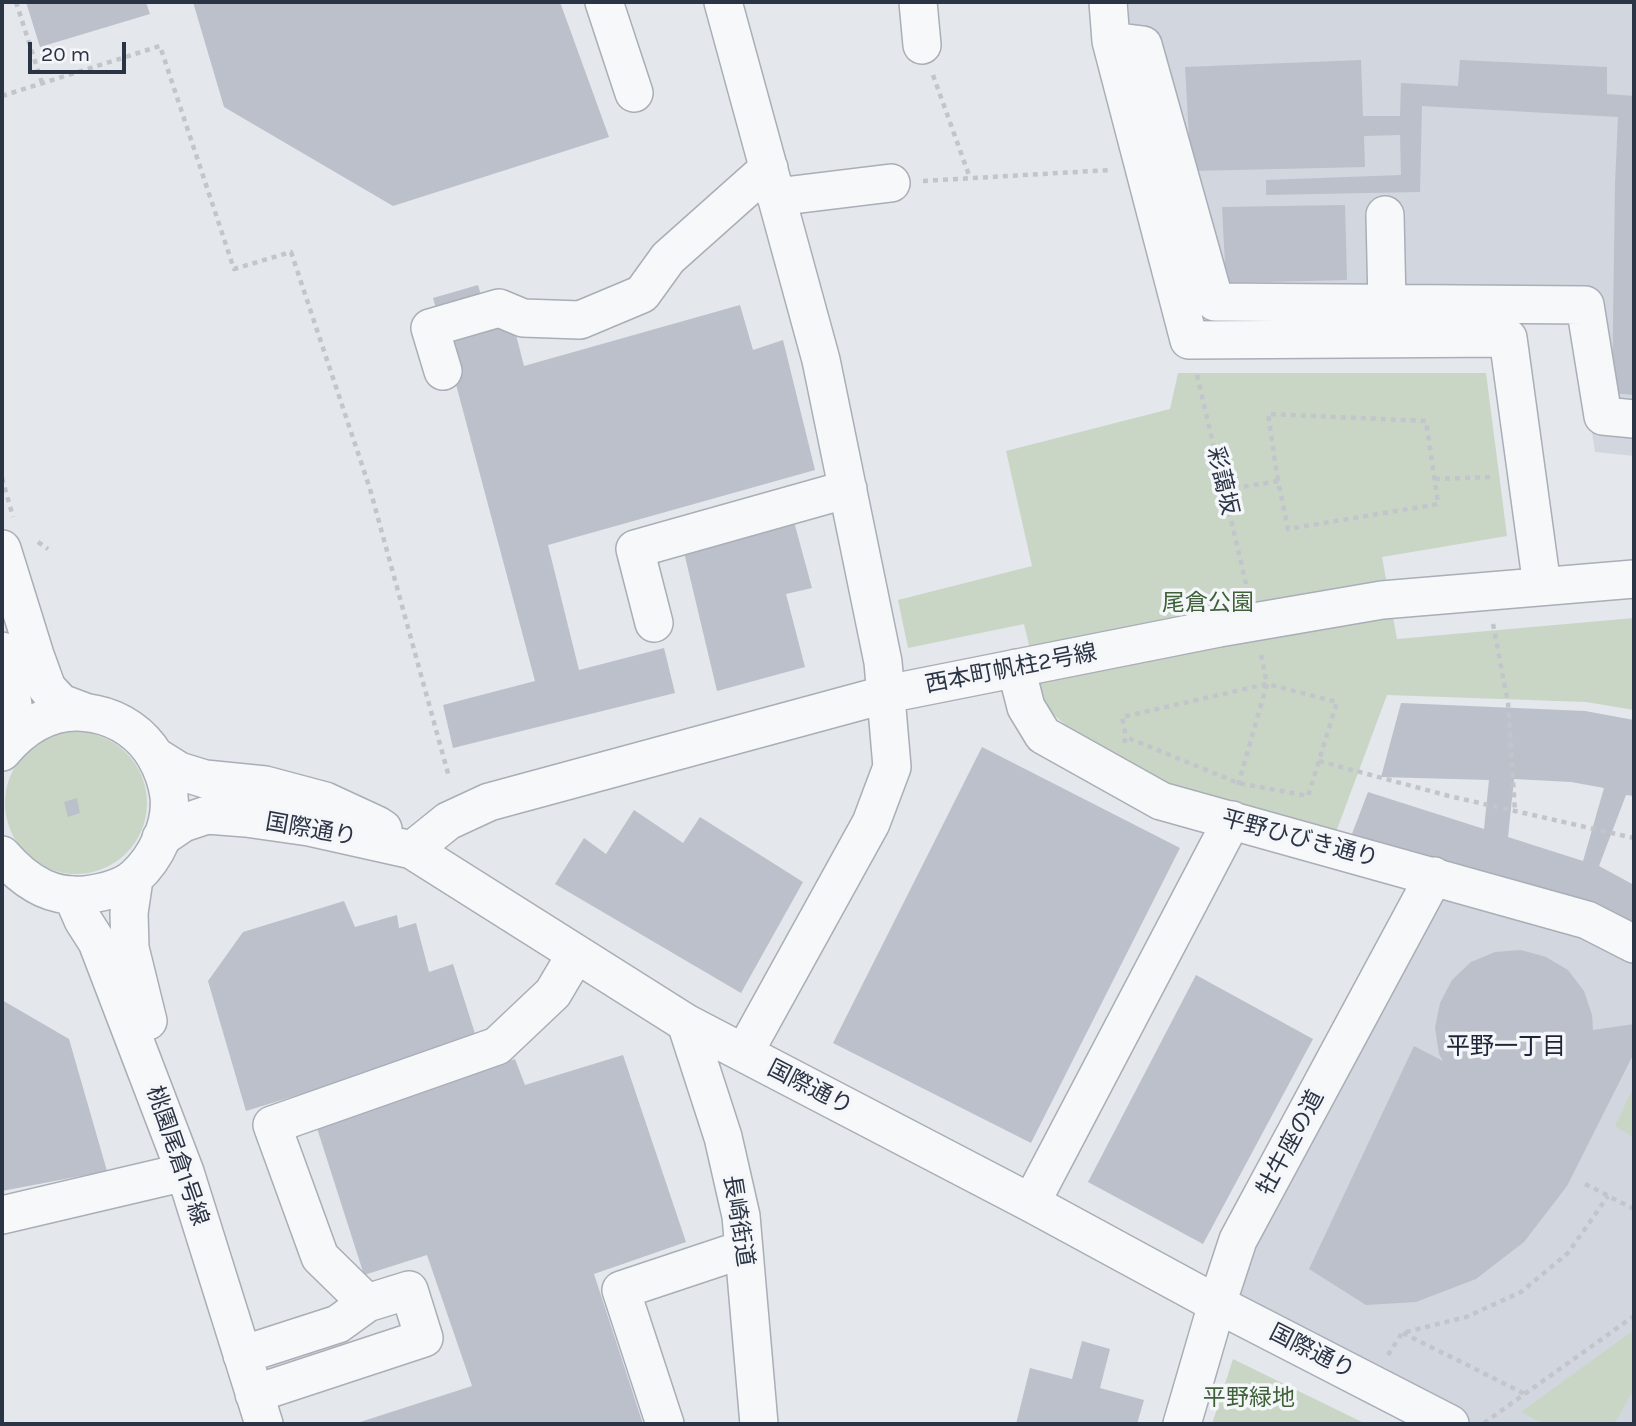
<!DOCTYPE html>
<html>
<head>
<meta charset="utf-8">
<style>
  body { margin:0 }
  #map { position:relative; width:1636px; height:1426px; overflow:hidden; background:#e4e7ec; font-family:Karla,sans-serif }
  canvas { display:block }
  .frame { position:absolute; inset:0; border:4px solid #2b3445; pointer-events:none }
  .scale { position:absolute; left:28px; top:42px; width:98px; height:32px; box-sizing:border-box; border:4px solid #2b3445; border-top:0; padding-left:9px; font-size:21px; line-height:24px; white-space:nowrap; color:#2b3445; -webkit-text-stroke:5px #f4f6f9; paint-order:stroke }
</style>
</head>
<body>
<div id="map">
<canvas width="1636" height="1426"></canvas>
<div class="frame"></div>
<div class="scale">20 m</div>
</div>
<script>
const context = document.querySelector('canvas').getContext('2d');
context.lineJoin = 'round';
function fillPath(path, color) { context.fillStyle = color; context.fill(path, 'evenodd'); }
function trace(path, color, width, dash) { context.strokeStyle = color; context.lineWidth = width; context.lineCap = dash ? 'butt' : 'round'; context.setLineDash(dash || []); context.stroke(path); }
function label(font, color, halo, rows, align = 'center') {
  context.font = font + ' Karla,"Noto Sans JP",sans-serif'; context.lineWidth = 7; context.setLineDash([]); context.textBaseline = 'middle'; context.strokeStyle = halo; context.fillStyle = color; for (const [text, x, y, turn = 0] of rows) {
    context.save(); context.translate(x, y); context.rotate((+turn || 0) * Math.PI / 180); context.textAlign = isNaN(turn) ? turn : align; if (halo) context.strokeText(text, 0, 0); context.fillText(text, 0, 0); context.restore();
  }
}
fillPath(new Path2D(`
  M1128,2H1634V456L1595,452L1575,322L1211,317L1139,85L1129,23Z
  M1434,876L1634,944V1424H1450L1217,1304Z`), '#d2d6de');
fillPath(new Path2D(`
  M1178,373H1486L1507,536L1382,557L1397,639L1634,618V710L1586,702L1387,695L1336,832L1171,787L1080,738L1043,705L1024,624L908,648L898,600L1032,566L1006,451L1170,409Z
  M5 803a71 71 0 1 1 142 0a71 71 0 1 1-142 0Z
  M1634,1086V1138L1615,1126Z
  M1634,1330V1389L1614,1424H1544L1521,1412Z
  M1233,1359L1366,1424H1212Z`), '#c9d6c5');
fillPath(new Path2D(`
  M26,2H146L150,14L40,47Z
  M193,2H560L609,137L393,206L224,107Z
  M1361,60L1363,116H1400L1401,83L1458,86L1460,60L1607,67V94L1634,96V395L1612,393L1615,184L1618,117L1422,106L1420,192L1266,195V180L1401,175L1400,135L1364,136L1365,167L1191,171L1185,67Z
  M1345,205L1347,280L1226,283L1222,207Z
  M478,285L491,329L513,323L524,366L740,305L753,350L783,340L815,470L548,545L579,670L664,648L675,693L453,748L443,705L535,681L433,298Z
  M793,518L812,588L786,594L805,667L717,691L683,548Z
  M1401,703L1585,711L1634,720V796L1626,795L1599,866L1634,885V932L1350,839L1368,792L1484,829L1489,780L1381,777ZM1514,779L1571,782L1604,788L1583,861L1508,837Z
  M982,747L1180,848L1031,1143L833,1043Z
  M77,798L80,813L68,817L64,802Z
  M634,810L683,843L700,817L803,882L741,993L555,884L584,838L606,854Z
  M344,901L355,927L397,915L399,928L416,923L429,972L453,964L477,1040L246,1111L208,981L243,932Z
  M1521,950L1546,957L1568,970L1584,991L1592,1015L1593,1030L1634,1024V1053L1567,1186L1524,1242L1476,1279L1416,1302L1366,1305L1309,1269L1414,1046L1443,1061L1439,1054L1435,1028L1440,1003L1452,980L1471,962L1495,952Z
  M1196,975L1313,1039L1203,1244L1088,1182Z
  M2,1000L69,1039L107,1171L2,1191Z
  M623,1055L686,1242L594,1274L643,1424H354L472,1386L427,1255L364,1275L316,1125L515,1059L525,1085Z
  M1082,1341L1110,1349L1100,1388L1144,1400L1137,1424H1016L1030,1368L1072,1379Z`), '#bbc0ca');
const minor = new Path2D(`
  M604,2L634,93
  M723,2L821,360L883,662L892,767L871,823L744,1053
  M918,2L922,45
  M1108,2L1111,41L1189,340L1508,338L1542,586
  M1111,41L1143,45L1215,302L1585,305L1603,416L1634,419
  M776,197L891,183
  M1385,215L1387,304
  M443,371L430,328L499,308L523,318L580,320L642,294L668,258L769,168
  M2,549L35,655L47,688L61,703L85,712
  M654,623L635,549L848,489
  M2,651C10,680 15,707 15,737
  M1016,668L1026,707L1043,735L1161,801L1587,920L1634,944
  M2,752C26,723 57,706 95,714C120,719 142,734 155,756C162,768 167,781 169,796C172,825 156,858 135,877C123,888 100,893 85,895C72,896 56,894 43,888C26,880 14,869 2,855
  M155,756L179,771L205,779L265,785L325,801L377,825L383,829
  M161,838L183,823L207,815L246,818L309,827L412,850L686,1023L1031,1203L1217,1304L1450,1424
  M412,850L448,821L489,802L887,694L1219,628L1382,600L1634,579
  M134,879L129,913L130,948L148,1021
  M72,895L83,920L97,942L185,1172L264,1424
  M686,1023L723,1137L741,1216L759,1424
  M1031,1203L1232,820
  M2,1215L185,1172
  M242,1355L338,1324L367,1303
  M254,1394L424,1338L409,1290L367,1303L320,1257L272,1125L497,1046L553,993L576,954
  M665,1424L621,1290L744,1249
  M1182,1424L1217,1304L1238,1240L1434,876`);
trace(minor, '#a9aeb7', 40);
trace(new Path2D(`
  M16,2L42,83
  M933,75L970,178
  M2,96L160,46L234,269L291,252L370,489L449,777
  M923,181L1110,170
  M1197,375L1247,588
  M2,478L13,517
  M1435,479L1493,477
  M1224,490L1278,481L1288,529L1438,504L1426,421L1268,414L1278,481
  M38,542L48,549
  M1493,624L1508,703L1515,811
  M1124,743L1126,737L1122,717L1267,684L1337,702L1308,796L1238,783L1126,737
  M1319,761L1449,796L1634,838
  M1238,785L1267,684L1261,655
  M1585,1184L1634,1209
  M1403,1333L1525,1394
  M1388,1355L1402,1333L1466,1317L1521,1292L1568,1253L1608,1196
  M1484,1423L1634,1316`), '#c2c5cb', 4.5, [5, 5]);
trace(minor, '#f7f8fa', 37);
label('23px', '#2b3445', '#f4f6f9', [
  ["彩藹坂",1222,481,77],
  ["西本町帆柱2号線",1011,669,-11],
  ["国際通り",311,830,10],
  ["平野ひびき通り",1300,839,15],
  ["国際通り",810,1088,27],
  ["牡牛座の道",1291,1143,-62],
  ["桃園尾倉1号線",177,1156,71],
  ["長崎街道",738,1221,81],
  ["国際通り",1312,1352,27]
]);
label('23px', '#3f6138', '#f4f6f9', [
  ["尾倉公園",1208,603],
  ["平野緑地",1249,1398]
]);
label('24px', '#1d2536', '#f4f6f9', [
  ["平野一丁目",1506,1047]
]);
</script>
</body>
</html>
